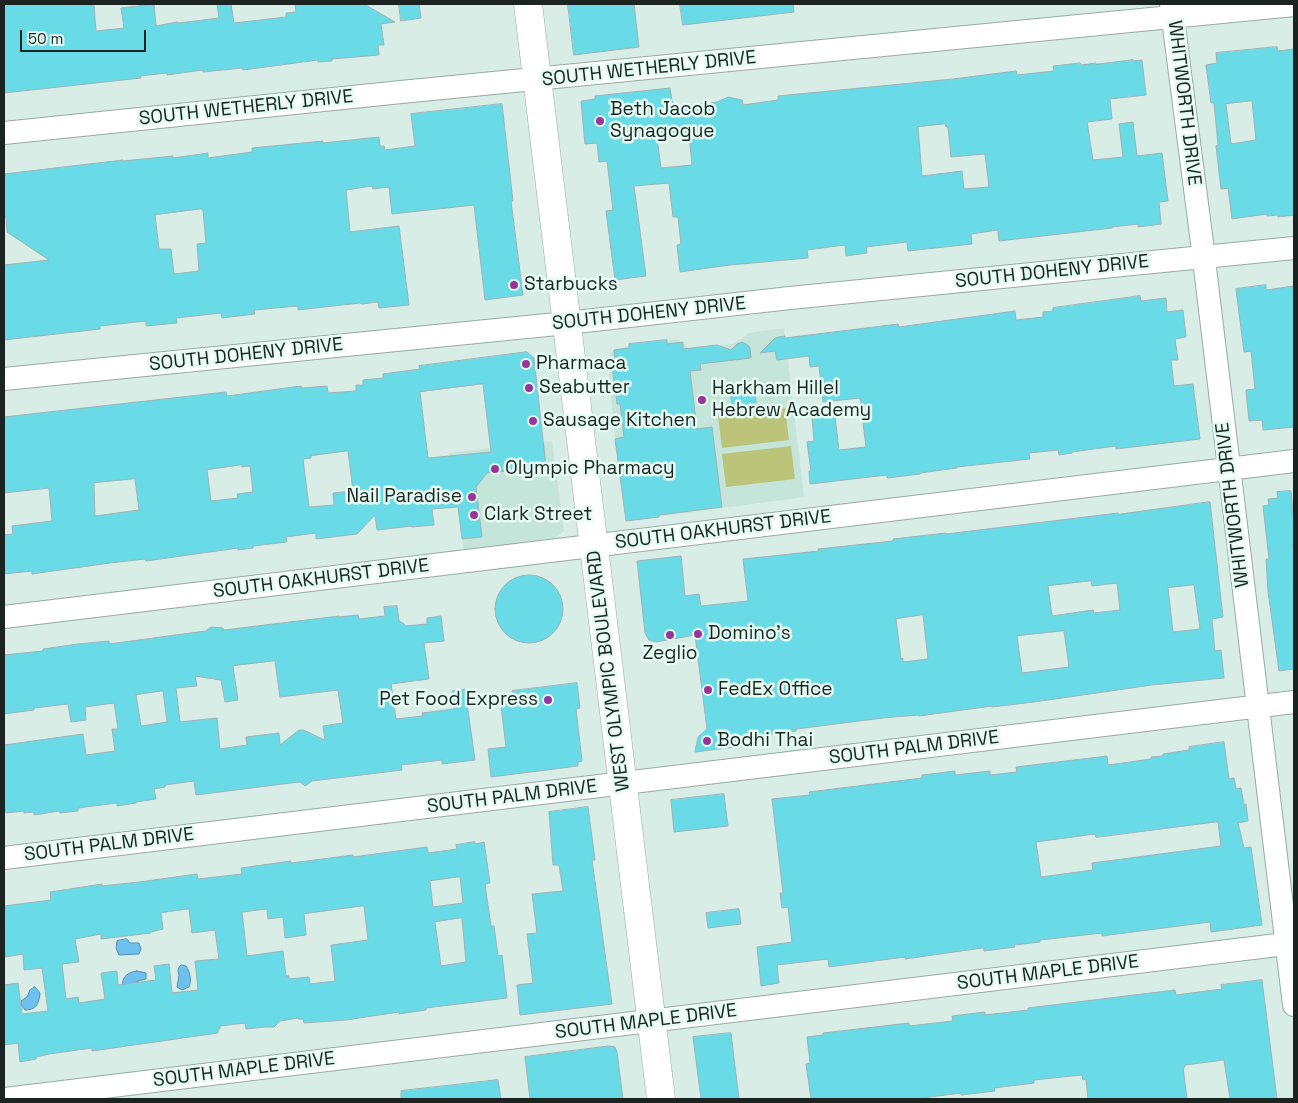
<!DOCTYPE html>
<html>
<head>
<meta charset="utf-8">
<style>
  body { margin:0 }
  #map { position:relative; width:1298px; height:1103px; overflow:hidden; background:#d7ede6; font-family:"Space Grotesk",sans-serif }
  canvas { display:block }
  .frame { position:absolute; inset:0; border:5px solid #1c2421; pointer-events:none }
  .scale { position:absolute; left:20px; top:30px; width:126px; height:22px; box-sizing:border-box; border:2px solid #1c2421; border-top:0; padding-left:6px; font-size:15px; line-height:18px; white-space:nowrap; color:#1c2421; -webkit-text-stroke:4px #e4fbf3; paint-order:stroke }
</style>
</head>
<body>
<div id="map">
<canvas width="1298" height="1103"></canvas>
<div class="frame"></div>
<div class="scale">50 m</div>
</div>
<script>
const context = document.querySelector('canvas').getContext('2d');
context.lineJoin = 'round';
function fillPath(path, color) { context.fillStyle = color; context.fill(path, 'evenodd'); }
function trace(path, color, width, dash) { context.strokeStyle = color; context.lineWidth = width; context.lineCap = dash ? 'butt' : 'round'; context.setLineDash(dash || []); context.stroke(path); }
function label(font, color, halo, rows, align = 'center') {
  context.font = font + ' "Space Grotesk",sans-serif'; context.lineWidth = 5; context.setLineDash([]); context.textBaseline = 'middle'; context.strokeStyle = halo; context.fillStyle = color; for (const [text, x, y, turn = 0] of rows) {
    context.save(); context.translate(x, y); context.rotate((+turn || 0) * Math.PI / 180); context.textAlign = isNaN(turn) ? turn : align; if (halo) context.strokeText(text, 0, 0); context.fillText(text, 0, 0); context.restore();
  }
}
fillPath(new Path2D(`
  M784,328L804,497L626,521L615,439L608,362L610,353L615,349L629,346V344L667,340H679L689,348L732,344L743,338L748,333Z
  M552,441L564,531L552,540L464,551L449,453Z`), '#c5e4da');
fillPath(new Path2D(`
  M785,408L789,440L722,448L718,416Z
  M791,446L795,479L726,487L722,454Z`), '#bcc47a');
const water = new Path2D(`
  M127,939L130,943H139L141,949L139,954L119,955L116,948L117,941Z
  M182,965L186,966C190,972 192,980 189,987L182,990L177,987L179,975L178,971L179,967Z
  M137,971L146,973V979C138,980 132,985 123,987C121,977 128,972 137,971Z
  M35,987L40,993C39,1004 36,1010 25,1010L21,1005V1001L27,997L30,990Z`);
fillPath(water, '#6ec0ef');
trace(water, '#5591b1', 1);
const building = new Path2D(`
  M4,4H94L96,31L124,28L121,8L154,4L156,26L177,22L179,23L219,18L217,4H231L234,23L286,17V13L296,12L295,4H364L395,22L381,24L384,45H378L379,55L332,59V61L318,62V60L243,70L242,68L203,72V70L167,75V73L140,76L141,78L4,93Z
  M399,4H419L421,18L401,21Z
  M568,4H634L639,47L574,55Z
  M680,4H793L794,12L683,25Z
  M1277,47L1278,51L1294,49V215L1278,217V215L1267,216V214L1232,219L1228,188L1221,189L1216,146L1218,145L1214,103H1211L1206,65L1217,63L1216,53ZM1252,101L1256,140L1231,144L1226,104Z
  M1133,60V61L1142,60L1146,95L1110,99L1112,119L1087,122L1093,160L1123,157L1119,124L1133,122L1137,156L1162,153L1168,201L1159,202L1161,224L1138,227V224L1112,227V228L999,241L998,230L971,234L972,244L908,251L907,242L866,247L867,253L846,256L845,245L807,250L808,258L730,265L680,272L677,245L681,244L678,217H673L669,183L634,186L646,276L615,280L606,211L613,210L607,161L599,162L597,143L585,144L581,101L595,99V96L670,88L673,107L717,102L728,97L742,100L743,105L778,100V96L953,79L1016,71L1017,75L1054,71L1053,66L1080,63L1081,65L1096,63V64ZM945,124L946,127H948L951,157L985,154L989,187L964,189L962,171L922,176L918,127ZM689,135L692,165L661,168L657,138Z
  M502,104L513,201H511L523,295L485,300L474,205L392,214L389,187L373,189L372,186L346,190L350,232L399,226L409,305L379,308L378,302L362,304L360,303L298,310V306L254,310L255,314L222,318L221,313L176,318L177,323L146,326V321L100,326V329L4,340V265L49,260L7,232L6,217H4V174L123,160V161L173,156V158L208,153V158L252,152V148L323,141V143L379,137L380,146H384L385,150L415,146L411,114ZM201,209L203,210L206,243L197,244L199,271L174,274L171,249H159L155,215Z
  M1266,285V290L1294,286V427L1263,430L1262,420L1249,421L1246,390L1255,389L1251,351L1244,352L1236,289Z
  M1140,296L1141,301L1166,298L1167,312L1183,310L1186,337L1175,339L1178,360H1171L1174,386L1193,384L1200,439L1116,449V446L1072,452V453L1059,455L1058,450L1029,453L1030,459L957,467V468L920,473V474L887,478V475L810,484L809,471H811L807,442L814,441L812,418L835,416L839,450L866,447L860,398L823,402L819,366L810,367L809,356L777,360L775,351L760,353L774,339L778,337L785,336V338L898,324L899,327L1015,311L1016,320L1043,317V312L1053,311V308Z
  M667,340V344L683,342V349L717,345L731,350L737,344L742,342L748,345L750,348L751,358L700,364L701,370L690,371L697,429L712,427L722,507L659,515V517L626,521L615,439L624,437L620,404H617L612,366H615L614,350L629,348V344Z
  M527,352L534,358L546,467L487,473L476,487L482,537L462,539L458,507L432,509L434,525L412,527V526L377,530L375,515L357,534L316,539V533L286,537L287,542L253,546V548L238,550V548L146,561L145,559L110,563L32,574V571L4,574V535L13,534L12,526L52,521L49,488L4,493V417L226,392L227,396L301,386L302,388L327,386L328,393L356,391V385H363V380L383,378V374L420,369L419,366ZM483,384L491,452L428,458L420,392ZM348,451L353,491L333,493L334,505L309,507L303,459L311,458V456ZM242,465V467L250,466L253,492L237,494L238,498L211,501L207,470ZM135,479L139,510L95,516L94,483Z
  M755,387L756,405L732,407L730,390Z
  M1291,491L1294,523V544H1293L1294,558V669L1279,671L1268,591L1266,559H1269L1263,506L1269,505L1268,499L1278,498L1277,492Z
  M1210,502L1223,617L1212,619L1215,651L1221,650L1224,678L1152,685L1034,702L992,707V706L919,716L918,715L883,718L796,729V731L742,738L743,746L695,752L698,737L707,729L695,635L656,642L649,640L645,633L637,561L681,556L685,596L699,594L701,606L748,601L743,559L819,551L818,549L893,541V539L946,533V534L1118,513L1119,514ZM1091,581L1092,586L1117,583L1120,610L1094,613L1093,610L1052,616L1048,586ZM1194,585L1200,629L1173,632L1168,588ZM923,615L928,659L903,662V658L901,659L896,619ZM1064,631L1069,667L1022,673L1017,636Z
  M495 609a34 34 0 1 1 68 0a34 34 0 1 1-68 0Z
  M397,606L399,621L403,623L406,626L427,624V618L441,616L444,641L424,643L429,679L391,684L396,719L423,716L422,713L454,709L452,691L465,689L475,760L442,764V760L401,765L402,770L312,781L305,786L300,782L291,783L196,795L194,781L165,785V787L154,789L156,799L136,802V803L117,806V803L78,808V811L60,813L59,811L34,815V812L24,813V811L6,813L5,807H4V745L83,734L86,755L115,751L112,729H118L114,703L85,707L86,720L71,722L68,704L34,708V710L4,714V655L43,651V649L78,644L109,641V644L168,636L206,631L211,627L223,628L224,630L339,616V617L358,615L359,619L385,616L384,607ZM275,661L280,697L338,690L343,723L323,726L325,740L303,730H299L280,745L279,733L246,737L247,745L220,749L217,718L180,722L176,688L197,686L195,676L221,680L225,702L238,700L233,666ZM163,691L167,722L141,726L136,695Z
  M577,683L580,708L576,709L582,761L578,762V766L491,777L488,749L506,747L500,698L513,696L512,691Z
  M1224,742L1229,779L1234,778L1236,789L1241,788L1244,805L1246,804L1248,821L1238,823L1244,848L1251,847L1262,925L1211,932L1210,922L1102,936V933L1040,940V942L1014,945L1015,947L984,951V948H982L905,959V957L829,967L828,959L777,965L779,983L761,986L757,947L792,942L788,907L782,908L780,893H783L772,799L810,795L809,792L922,778V775L955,771V775L990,771V775L1017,772L1016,767L1107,756L1108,765L1151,759V757L1163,756V754L1189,750V747ZM1218,822L1221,846L1092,863L1093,870L1041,877L1036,842L1095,834L1096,837Z
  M724,794L728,826L674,832L671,800Z
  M588,807L595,860H592L612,1004L520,1015L517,985L533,983L527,934L537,933L532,894L563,891L559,865H553L549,812Z
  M475,842L476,844L484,842L490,883L485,884L491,926H494L498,956L502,955L507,998L426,1008V1010L399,1014V1012L346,1020L304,1023L303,1019H298V1018L280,1021L274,1027H265L246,1029L245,1023L220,1026V1029H218V1033L92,1051V1048L49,1054L36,1057V1059L20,1062L18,1043L4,1045V985L18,983L22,1014L48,1011L42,968L24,970L23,954L5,957L4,906L51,900L50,892L102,884V886L139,882L197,874L198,879L242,874L241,868L291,861V863L353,855V857L427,847L428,853L457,849L456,845ZM460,877L463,903L433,907L430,881ZM364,906L368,940L331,945L335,981L310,984L309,977L289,979V976H286L283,951L247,956L242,912L267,909L268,919L283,917L285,938L306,935L304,914ZM189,909L192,933L215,930L219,959L195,961L198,990L172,993L169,964L154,966L156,980L118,985L117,971L101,973L105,999L79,1003L78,997L66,999L62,964L79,962L75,939L101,934V939L151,933V932L163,929L161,913ZM462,918L466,962L441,966L435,922Z
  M739,909L741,924L708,928L706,913Z
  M1262,980L1277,1099H1230L1224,1060L1185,1065V1067H1183L1187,1099H1088L1086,1079L1083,1080L1082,1075L1034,1080V1083L994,1088L995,1091L961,1095V1093L915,1099H811L806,1064L810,1063L807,1037L823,1035V1033L909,1023V1026L953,1021L952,1016L985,1012V1015L1028,1010V1008L1175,990L1176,995L1222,989L1221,985Z
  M731,1033L739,1099H701L693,1037Z
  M609,1046L615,1047L617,1052L623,1099H530L525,1057Z
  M498,1080L501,1099H401V1091Z`);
fillPath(building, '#68dbe7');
trace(building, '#9db4b6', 1);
const minor = new Path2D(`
  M1171,4L1201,235L1294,1005
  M4,133L401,92L1294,5
  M4,379L567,323L790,298L1294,248
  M4,617L1294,461
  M4,858L1294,702
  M5,1099L1294,943`);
const major = new Path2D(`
  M528,4L661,1099`);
trace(minor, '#95aba4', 24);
trace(major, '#95aba4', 29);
trace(minor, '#fff', 22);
trace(major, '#fff', 28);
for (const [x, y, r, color] of [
  [600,121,5,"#97359b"],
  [514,285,5,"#97359b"],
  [526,364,5,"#97359b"],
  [529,388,5,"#97359b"],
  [702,400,5,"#97359b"],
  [533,421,5,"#97359b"],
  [495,469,5,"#97359b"],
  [472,497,5,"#97359b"],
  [474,515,5,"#97359b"],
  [698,634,5,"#97359b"],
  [670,635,5,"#97359b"],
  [708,690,5,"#97359b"],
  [548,700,5,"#97359b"],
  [707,741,5,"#97359b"]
]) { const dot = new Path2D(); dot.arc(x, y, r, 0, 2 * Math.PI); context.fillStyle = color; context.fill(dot); trace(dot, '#e4fbf3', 2); }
label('19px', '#1c2421', '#e4fbf3', [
  ["SOUTH WETHERLY DRIVE",649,69,-6],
  ["WHITWORTH DRIVE",1184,103,83],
  ["SOUTH WETHERLY DRIVE",246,108,-6],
  ["SOUTH DOHENY DRIVE",1052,272,-6],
  ["SOUTH DOHENY DRIVE",649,314,-6],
  ["SOUTH DOHENY DRIVE",246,355,-6],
  ["WHITWORTH DRIVE",1233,505,-97],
  ["SOUTH OAKHURST DRIVE",723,530,-7],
  ["SOUTH OAKHURST DRIVE",321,579,-7],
  ["WEST OLYMPIC BOULEVARD",609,671,-97],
  ["SOUTH PALM DRIVE",914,748,-7],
  ["SOUTH PALM DRIVE",512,797,-7],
  ["SOUTH PALM DRIVE",109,845,-7],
  ["SOUTH MAPLE DRIVE",1048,973,-7],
  ["SOUTH MAPLE DRIVE",646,1022,-7],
  ["SOUTH MAPLE DRIVE",244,1070,-7]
]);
label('19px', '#1c2421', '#e4fbf3', [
  ["Beth Jacob",610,110],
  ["Synagogue",610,132],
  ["Starbucks",524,285],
  ["Pharmaca",536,364],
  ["Seabutter",539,388],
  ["Harkham Hillel",712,389],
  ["Hebrew Academy",712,411],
  ["Sausage Kitchen",543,421],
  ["Olympic Pharmacy",505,469],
  ["Nail Paradise",462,497,"right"],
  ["Clark Street",484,515],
  ["Domino's",708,634],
  ["Zeglio",670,654,"center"],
  ["FedEx Office",718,690],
  ["Pet Food Express",538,700,"right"],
  ["Bodhi Thai",717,741]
], 'left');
</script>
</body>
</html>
